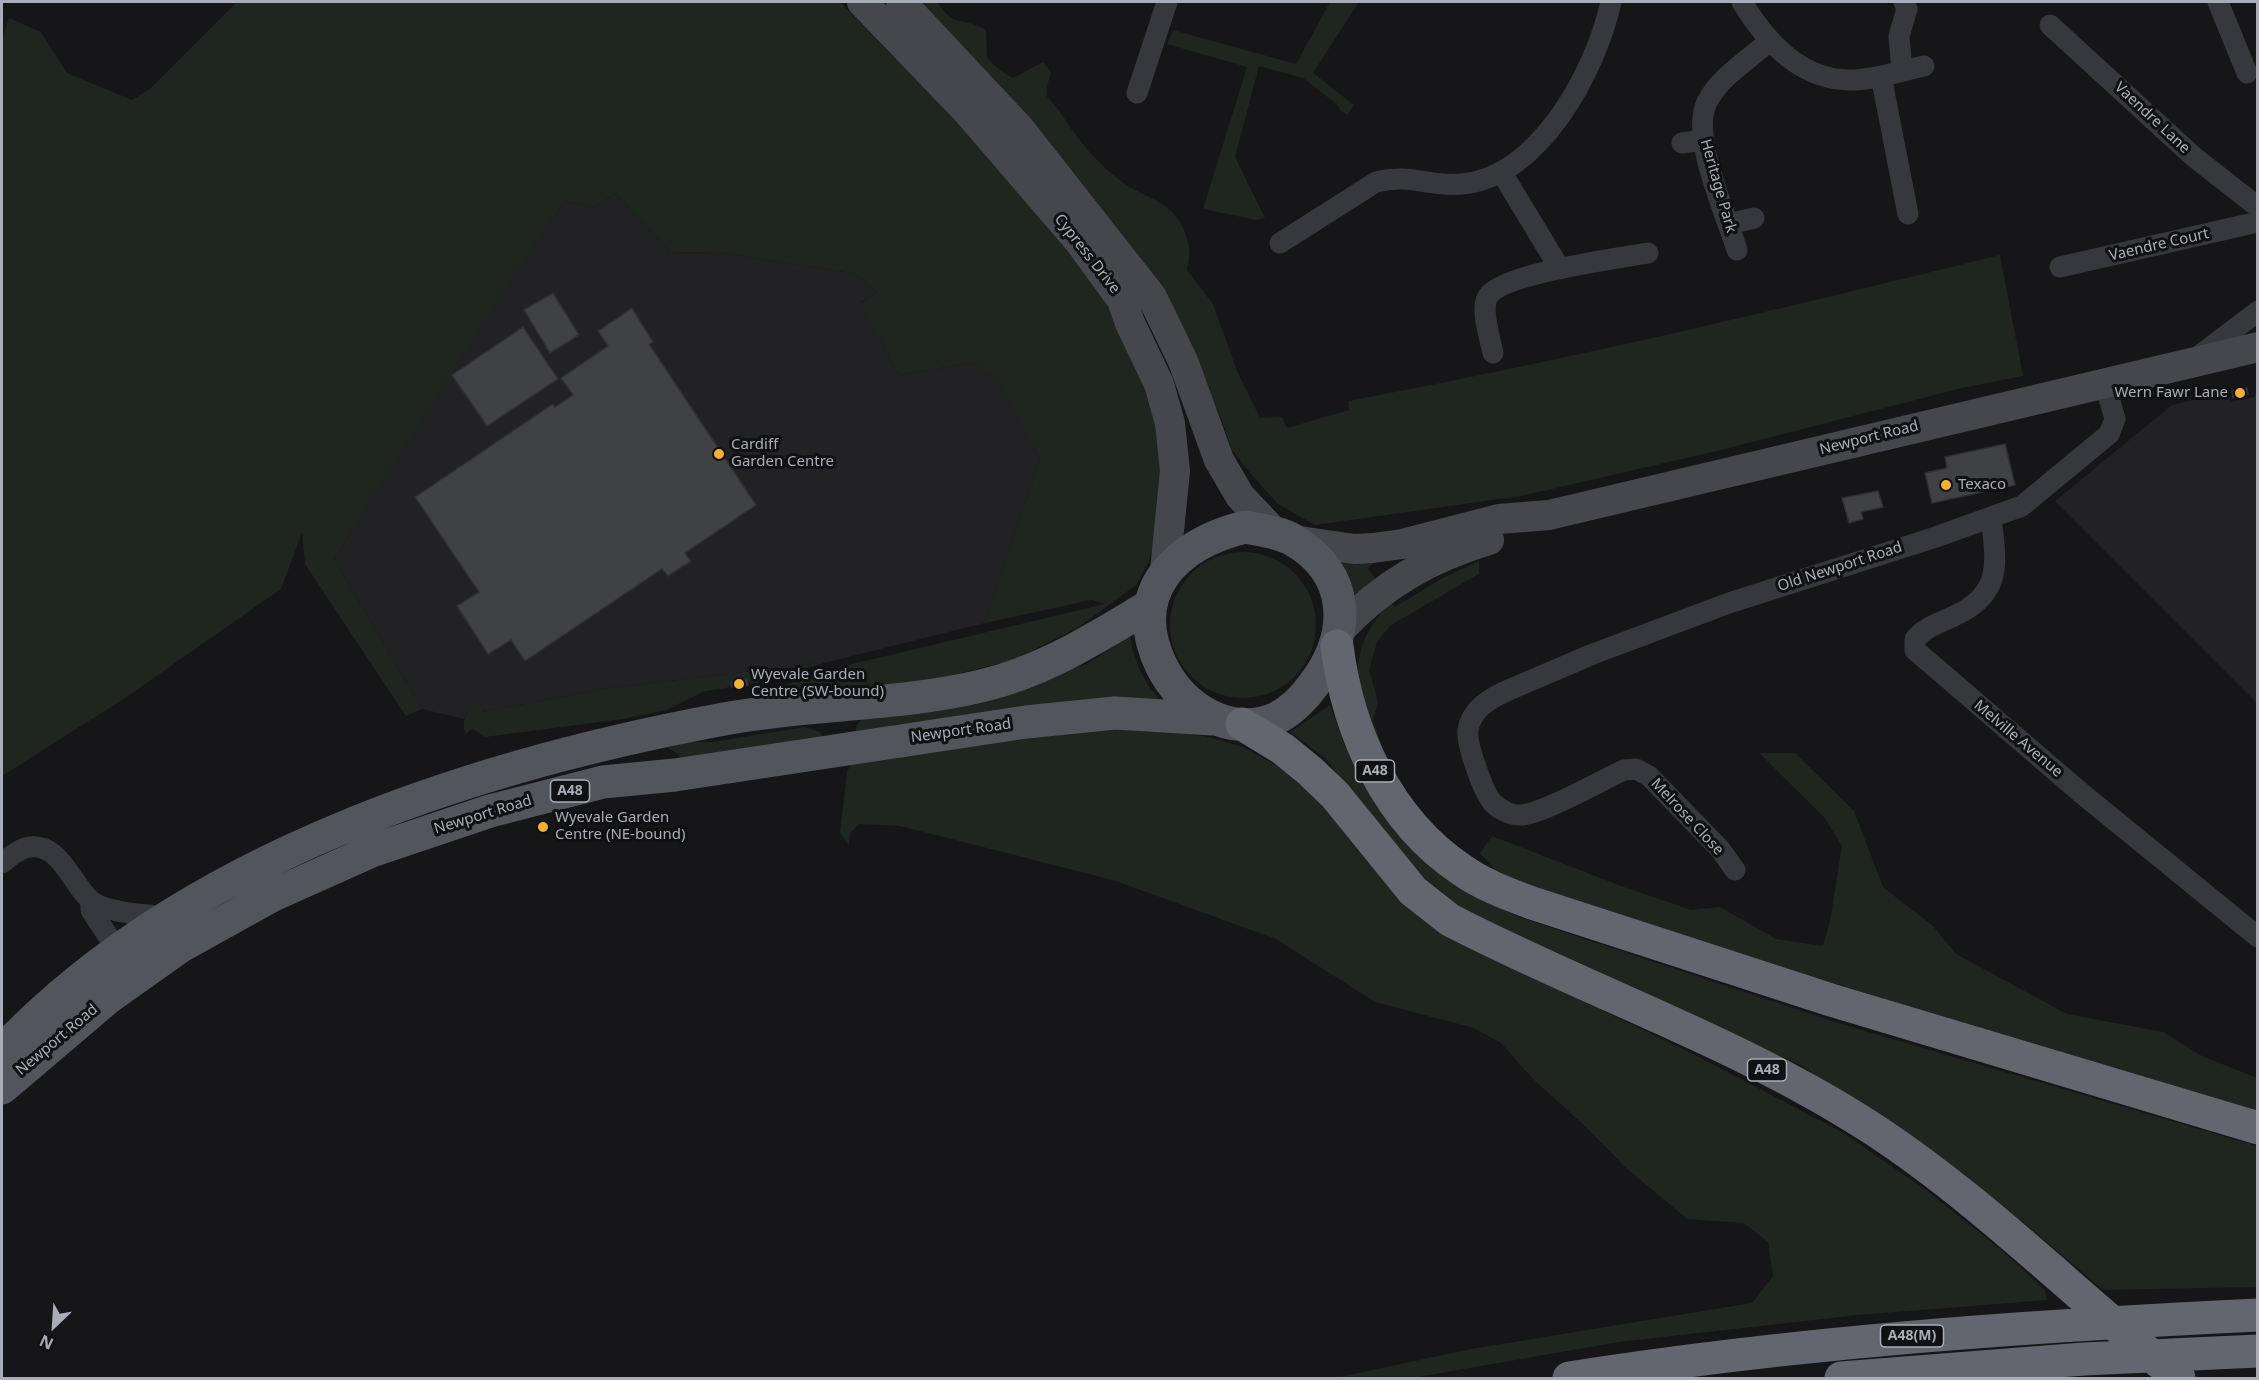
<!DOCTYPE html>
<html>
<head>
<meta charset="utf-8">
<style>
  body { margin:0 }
  #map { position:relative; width:2259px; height:1380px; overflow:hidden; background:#161618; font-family:"Noto Sans",sans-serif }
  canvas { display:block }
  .frame { position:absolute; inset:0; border:3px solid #a8adb8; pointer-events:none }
  .north { position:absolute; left:24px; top:1296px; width:60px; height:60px; -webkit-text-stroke:4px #111113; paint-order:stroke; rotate:205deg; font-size:16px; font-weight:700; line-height:24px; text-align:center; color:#a8adb8 }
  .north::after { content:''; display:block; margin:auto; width:21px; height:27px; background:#a8adb8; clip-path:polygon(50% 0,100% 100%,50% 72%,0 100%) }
</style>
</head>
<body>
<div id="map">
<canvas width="2259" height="1380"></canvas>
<div class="frame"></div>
<div class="north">N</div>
</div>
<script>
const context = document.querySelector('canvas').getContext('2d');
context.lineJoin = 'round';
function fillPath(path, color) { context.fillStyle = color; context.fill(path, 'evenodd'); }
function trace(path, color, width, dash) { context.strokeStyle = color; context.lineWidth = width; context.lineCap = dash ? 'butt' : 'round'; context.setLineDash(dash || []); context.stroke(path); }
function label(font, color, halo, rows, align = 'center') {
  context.font = font + ' "Noto Sans",sans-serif'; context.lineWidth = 6; context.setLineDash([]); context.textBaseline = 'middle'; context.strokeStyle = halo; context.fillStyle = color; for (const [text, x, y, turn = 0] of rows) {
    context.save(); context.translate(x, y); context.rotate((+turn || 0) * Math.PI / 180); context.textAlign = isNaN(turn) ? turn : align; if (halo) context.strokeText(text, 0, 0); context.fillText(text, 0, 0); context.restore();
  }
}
fillPath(new Path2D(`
  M616,193L670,252L723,253L857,274L878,294L861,302L899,375L970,363L997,377L1040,459L985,623L828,662L602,689L483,712L480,703L467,712L464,719L422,709L334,559L470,342L564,201L595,207Z
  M2257,391L2258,703H2257L2055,501L2172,405L2228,392L2231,402L2254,397Z`), '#222225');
fillPath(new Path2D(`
  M237,2H840L1008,174L1110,299L1153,388L1165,454L1155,539L1148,563L1136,585L1079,627L1013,660L926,682L824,694L765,691L848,665L1105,604L1091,600L985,623L1040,459L996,377L970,363L899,375L861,303L877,293L857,274L723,253L670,252L616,193L595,207L564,201L471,342L334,559L422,709L406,716L305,564L302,533L281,589L125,698L2,776V39L9,18L41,32L67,73L132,100L151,88Z
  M907,2H937C956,30 962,16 986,30L987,58L1001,71L1013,78L1043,62L1051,72C1042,105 1046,90 1062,115C1080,143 1100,167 1128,186C1151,200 1173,203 1184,230C1190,246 1191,253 1187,270L1213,304L1237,371L1260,418L1282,417L1287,428L1349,410L1348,401C1567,360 1783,309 2000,255L2023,376L1962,388L1717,451L1521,496L1315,525L1278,504L1251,474L1232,450L1218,410L1203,387Z
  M1330,2H1359L1313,73L1354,105L1347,115L1340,110L1338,105L1303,78L1259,66L1235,157L1265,218L1256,220L1203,209L1247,67L1167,44L1173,30L1296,64Z
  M1170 625a73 73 0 1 1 146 0a73 73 0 1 1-146 0Z
  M1337,559L1374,562L1368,569L1376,579L1355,595Z
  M1479,561V574L1391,625L1377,642L1369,670L1378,702L1373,720L1381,744L1380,754C1360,690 1339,659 1390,602L1395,607L1439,580Z
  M1130,637C1135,663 1144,683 1162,702L855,735L857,725L863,718L1036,683L1088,663Z
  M828,662L751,684L746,679L731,682L727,688L705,691L666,710L623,719L485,737L473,729L465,734C461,720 466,708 480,702L483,712L602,689Z
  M1330,705L1345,746L1379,803L1472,892L1519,917L1838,1023L2257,1146V1287L2103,1290L2024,1223L1801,1065L1649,1000L1464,913L1410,867L1325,758L1290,732Z
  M1073,726L1156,729L1205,736L1243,747L1285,770L1329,810L1446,935L1693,1054L1842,1132L1926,1190L1999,1248L2045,1290L2047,1300L1858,1315L1619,1342L1412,1378H1335L1471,1349L1752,1303L1773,1276L1768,1242L1744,1223L1687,1219L1626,1168L1587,1128L1532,1078L1501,1043L1474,1028L1375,1002L1276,939L1113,880L900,826L859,824L850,833L849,846L840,833L847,771L856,758Z
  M805,727L820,732L825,740L682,762L680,756L665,746L672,741L713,742Z
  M1759,753H1795L1854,811L1883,887L1933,926L1956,954L2067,1014L2163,1032L2202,1056L2257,1078V1113L2108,1070L1502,878L1480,853L1492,836L1621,886L1691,910L1720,907L1776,939L1823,946L1830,921L1842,846L1824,817Z`), '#1e261f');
const building = new Path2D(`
  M553,293L579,335L550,353L524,310Z
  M632,308L653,342L649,344L756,505L685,553L691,561L668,576L662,569L525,661L511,640L488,654L457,606L479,592L415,497L553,404L555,407L573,395L561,378L608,346L598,331Z
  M523,327L558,379L487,426L452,375Z
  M2247,388L2248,394L2233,398L2232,391Z
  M2005,444L2015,485L1932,503L1925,473L1947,468L1945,457Z
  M1878,491L1883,507L1861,512L1863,519L1849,523L1842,498Z
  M747,679L748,685L731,687V682Z`);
fillPath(building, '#404145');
trace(building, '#303034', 1.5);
trace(new Path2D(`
  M1742,2C1767,43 1802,82 1855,80C1878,79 1901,71 1924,66
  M2218,2L2247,73
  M2050,25L2194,157L2258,207
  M1902,71L1899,36L1907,9L1904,2
  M1881,76L1908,214
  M1137,93L1167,2
  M1682,143L1704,140
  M1502,173L1560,269
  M1729,224L1754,218
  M1280,243L1376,182C1411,173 1429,187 1462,184C1540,177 1596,70 1611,2
  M1737,250C1726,214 1690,136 1707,102C1719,78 1750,58 1770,41
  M2060,267L2258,222
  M1493,353C1490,338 1481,312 1487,298C1498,274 1619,258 1648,253
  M2196,358L2258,311
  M1991,519C1997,563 2002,595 1954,616C1940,623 1925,627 1915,639V650L2080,792L2258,937
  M2,863C8,858 18,850 25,848C59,839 71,883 90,900C105,913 147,915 167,917
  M1735,870L1720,849L1649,776L1636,769L1624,770C1600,781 1546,812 1522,815C1512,816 1500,810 1493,803C1484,794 1466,744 1468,730C1471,710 1488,700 1504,692L1593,654L1729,603L1936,537L2022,506L2109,434L2115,419L2105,384
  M91,901V910L125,962`), '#37383d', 21);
trace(new Path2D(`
  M862,2L967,111L1078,240L1122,300L1130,323L1159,384L1170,423L1175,471L1165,570
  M901,2L1020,129L1152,297L1183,361L1219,460L1240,496L1275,533
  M1293,540L1354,549L1373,548L1402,544L1499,519L1549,515L2258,347
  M1340,630C1383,584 1430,558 1489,540`), '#45474d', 30);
trace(new Path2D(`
  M1245,527C1260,530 1279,532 1293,540C1352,574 1351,635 1314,684C1305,697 1291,711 1277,718C1230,739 1182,708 1161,665C1126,592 1176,544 1245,527Z
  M2,1051C183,859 471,766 724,719C809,703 897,706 981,686C1045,671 1095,638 1151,605
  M2,1088L109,997L181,946L271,896L374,850L490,811L603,782L675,775L1026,722L1115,713L1213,719`), '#53555c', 33);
trace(new Path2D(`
  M1337,646C1348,732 1387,820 1462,870C1483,885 1508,894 1532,903L1831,1000L2258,1128
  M1242,724L1283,749L1310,771L1335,795L1413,891L1450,920C1589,992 1741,1043 1873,1129C1983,1201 2076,1296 2179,1378
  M1569,1378C1797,1342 2027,1326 2258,1315
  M1841,1378L2084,1359L2258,1351`), '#63666e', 33);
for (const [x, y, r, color] of [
  [2240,393,6,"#f2b134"],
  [719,454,6,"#f2b134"],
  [1946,485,6,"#f2b134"],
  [739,684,6,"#f2b134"],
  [543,827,6,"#f2b134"]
]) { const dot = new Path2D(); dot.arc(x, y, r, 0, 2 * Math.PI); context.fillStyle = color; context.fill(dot); trace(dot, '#111113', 2); }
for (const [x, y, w] of [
  [1375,771,39],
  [570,791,39],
  [1767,1070,39],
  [1912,1336,63]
]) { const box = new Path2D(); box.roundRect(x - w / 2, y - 11, w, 22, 4.5); context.fillStyle = '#111113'; context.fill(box); trace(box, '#a8adb8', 1.5); }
label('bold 14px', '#a8adb8', null, [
  ["A48",1375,771],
  ["A48",570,791],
  ["A48",1767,1070],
  ["A48(M)",1912,1336]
]);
label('15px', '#a8adb8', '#111113', [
  ["Vaendre Lane",2152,118,43],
  ["Heritage Park",1718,186,74],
  ["Vaendre Court",2159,245,-13],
  ["Cypress Drive",1087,254,52],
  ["Newport Road",1869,438,-14],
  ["Old Newport Road",1840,567,-18],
  ["Newport Road",961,731,-8],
  ["Melville Avenue",2018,739,40],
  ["Newport Road",483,815,-17],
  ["Melrose Close",1687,817,47],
  ["Newport Road",57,1040,-40]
]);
label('15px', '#a8adb8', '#111113', [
  ["Wern Fawr Lane",2228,393,"right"],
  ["Cardiff",731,445],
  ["Garden Centre",731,462],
  ["Texaco",1958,485],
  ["Wyevale Garden",751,675],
  ["Centre (SW-bound)",751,692],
  ["Wyevale Garden",555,818],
  ["Centre (NE-bound)",555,835]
], 'left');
</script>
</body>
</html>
